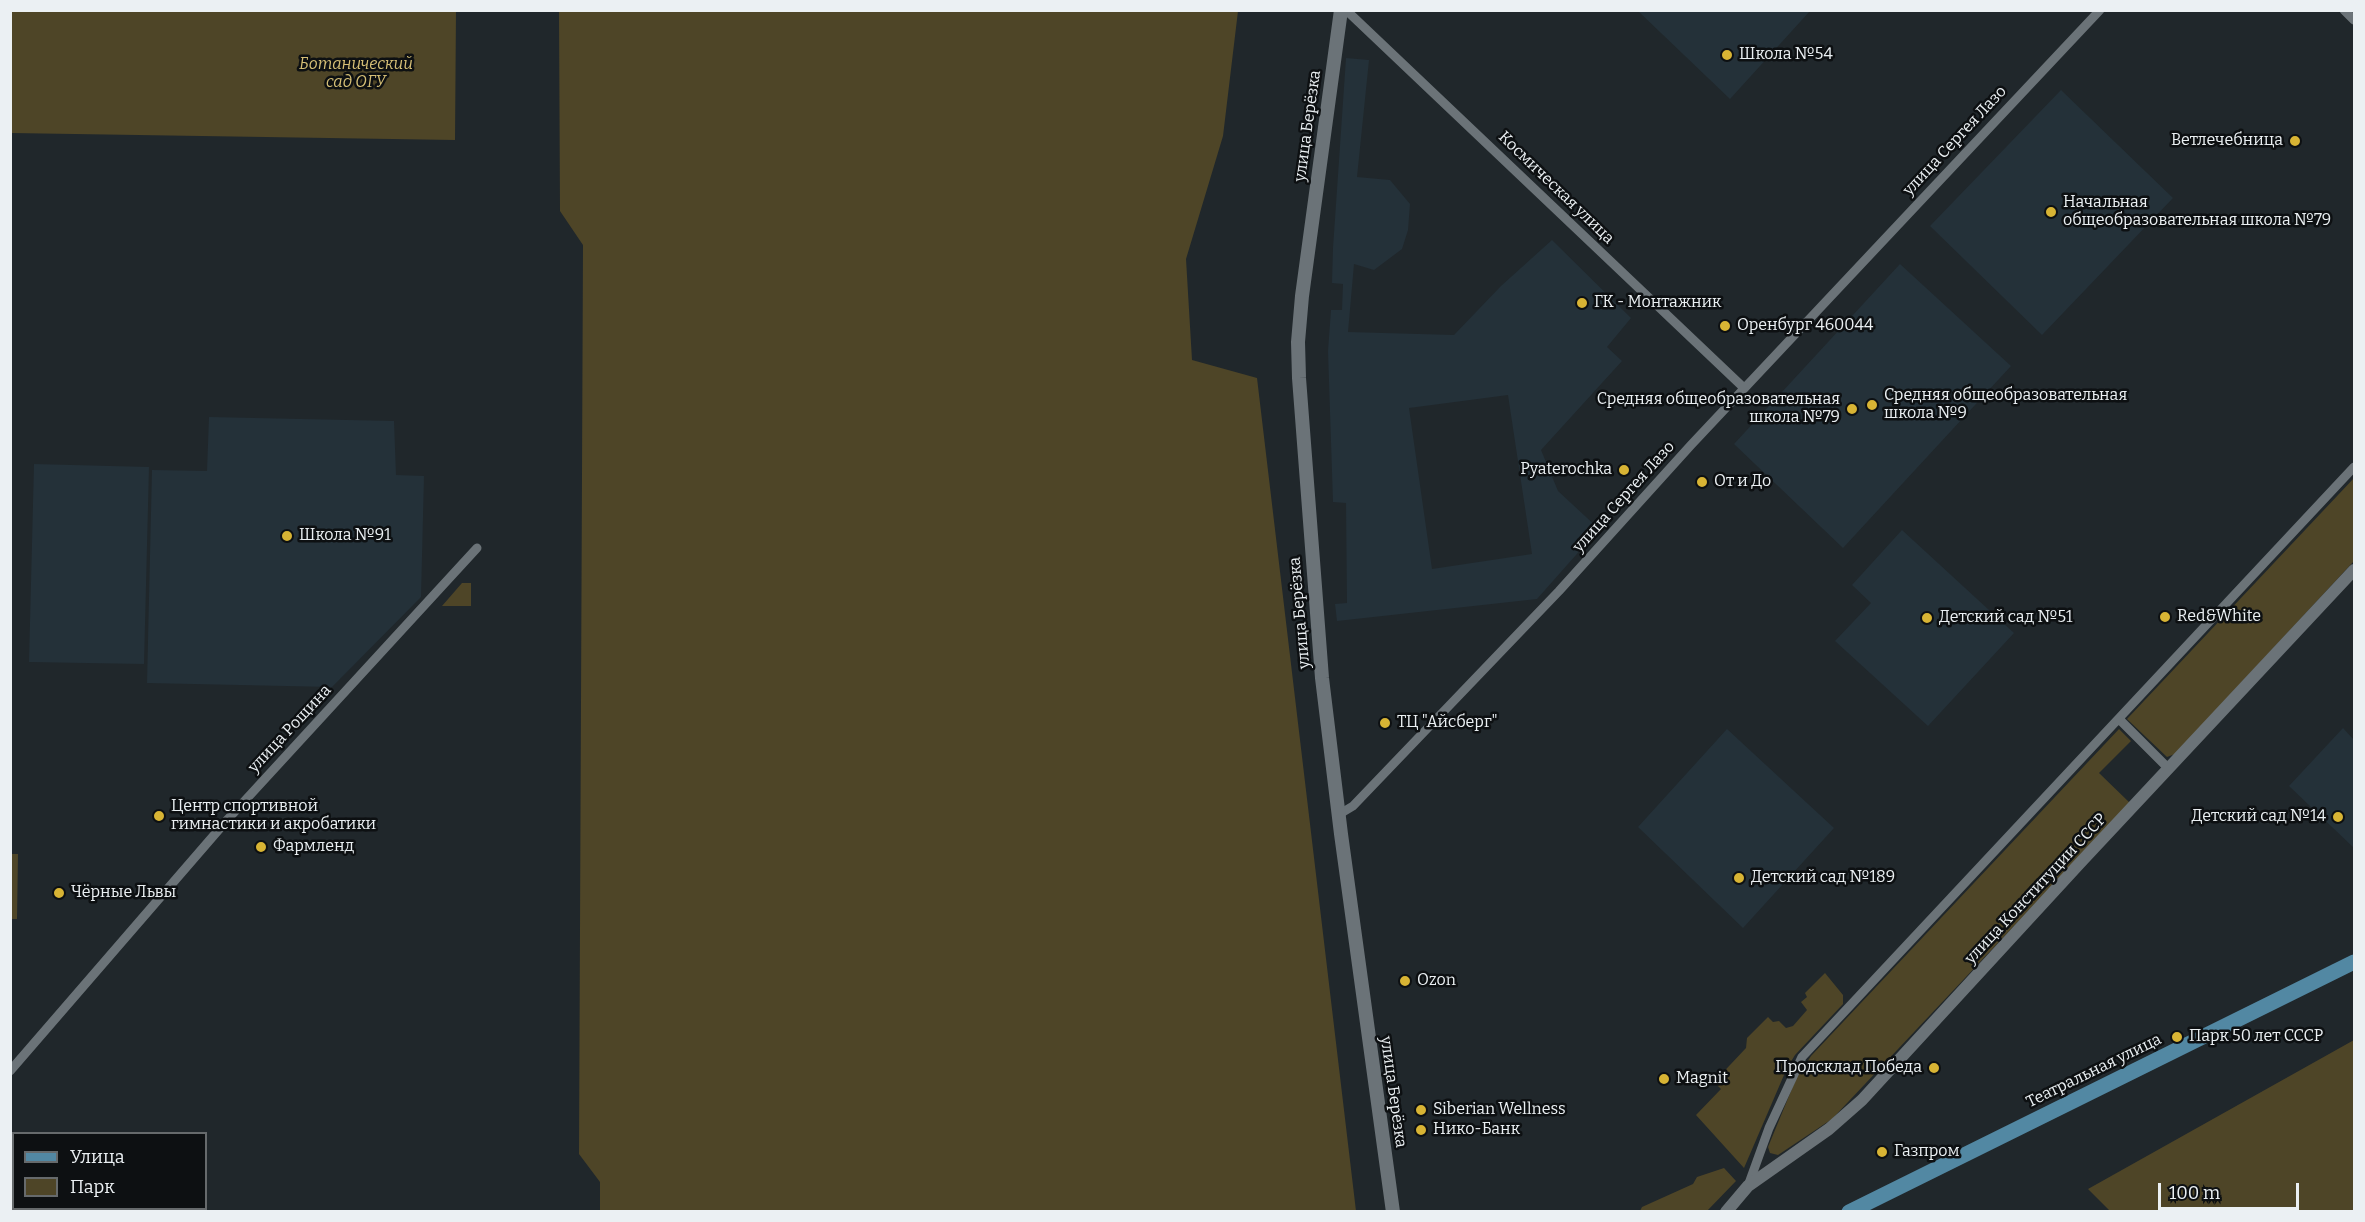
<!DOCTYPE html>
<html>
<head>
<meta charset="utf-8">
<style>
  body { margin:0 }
  #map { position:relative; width:2365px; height:1222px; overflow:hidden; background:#20272b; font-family:Bitter,serif }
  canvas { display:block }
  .frame { position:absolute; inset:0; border:12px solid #ebf0f3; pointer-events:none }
  .legend { position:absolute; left:12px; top:1132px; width:195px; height:78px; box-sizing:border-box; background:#0d1012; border:2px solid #666a6c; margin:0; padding:8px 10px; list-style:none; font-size:18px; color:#ebf0f3 }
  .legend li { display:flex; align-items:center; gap:12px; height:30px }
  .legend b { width:30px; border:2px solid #666a6c }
  .scale { position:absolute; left:2158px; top:1183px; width:141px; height:27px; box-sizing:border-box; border:3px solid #ebf0f3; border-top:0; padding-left:8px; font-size:18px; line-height:21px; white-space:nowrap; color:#ebf0f3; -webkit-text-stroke:4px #0d1012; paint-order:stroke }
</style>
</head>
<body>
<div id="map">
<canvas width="2365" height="1222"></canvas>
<div class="frame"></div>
<ul class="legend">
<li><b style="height:8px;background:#5288a3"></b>Улица</li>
<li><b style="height:16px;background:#4e4527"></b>Парк</li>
</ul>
<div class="scale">100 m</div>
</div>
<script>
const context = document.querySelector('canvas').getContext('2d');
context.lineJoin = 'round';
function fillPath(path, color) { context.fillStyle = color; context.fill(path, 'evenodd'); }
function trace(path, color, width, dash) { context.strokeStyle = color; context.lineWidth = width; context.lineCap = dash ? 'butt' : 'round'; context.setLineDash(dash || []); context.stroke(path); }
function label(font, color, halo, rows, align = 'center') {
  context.font = font + ' Bitter,serif'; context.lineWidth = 5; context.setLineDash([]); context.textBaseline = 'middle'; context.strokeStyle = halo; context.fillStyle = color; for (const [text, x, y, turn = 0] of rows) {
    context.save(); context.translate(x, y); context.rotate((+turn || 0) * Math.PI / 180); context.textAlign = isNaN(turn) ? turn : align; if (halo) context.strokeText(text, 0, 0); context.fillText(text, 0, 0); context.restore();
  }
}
fillPath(new Path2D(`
  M1638,11H1810L1730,99Z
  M1346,58L1369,60L1357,177L1390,180L1410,204L1408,230L1402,249L1374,270L1354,264L1348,332L1454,335L1501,286L1552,240L1631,318L1607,347L1622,361L1541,450L1558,491L1599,529L1537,599L1337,621L1335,604L1347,603L1346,503L1333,502L1328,351L1331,310H1342L1343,284L1332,283L1333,248ZM1508,395L1532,554L1432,569L1409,408Z
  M2061,90L2173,198L2042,335L1930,226Z
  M1900,264L2011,366L1843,548L1734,444Z
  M209,417L394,421L396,475L424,476L421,597L332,687L147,683L152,470L207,471Z
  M34,464L149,467L144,664L29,662Z
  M1902,530L2014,633L1928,726L1835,641L1871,603L1852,585Z
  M2343,728L2354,740V848L2289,786Z
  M1727,729L1834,828L1743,928L1638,827Z`), '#243139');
fillPath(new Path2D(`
  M11,10L456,11L455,140L11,133Z
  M559,11H1238L1223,136L1186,259L1192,360L1257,378L1356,1211H600V1182L579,1154L583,245L560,211Z
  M2354,478V561L2175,754L2167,757L2127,719Z
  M462,583H471V606H442Z
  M2119,729L2131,741L2099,773L2130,803L1832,1119L1778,1155L1770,1153L1768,1147L1796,1079L1811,1056Z
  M10,854H18L17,919H11Z
  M1825,973L1843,995V1004L1795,1055L1787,1068L1744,1168L1696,1115L1721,1089L1714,1082L1746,1048L1747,1038L1768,1017L1773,1022L1779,1021L1786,1028L1793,1026L1807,1010L1801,1002L1807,997L1805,993Z
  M2354,1040V1211H2110L2088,1189Z
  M1724,1168L1736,1181L1707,1211H1640L1642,1207L1693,1184L1697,1177Z`), '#4e4527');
trace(new Path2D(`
  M1346,10L1744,388
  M2344,10L2354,20
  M2119,719L2169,769
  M1338,815L1353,806L1559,591L1691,445L2100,10
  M10,1071L228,819L477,548
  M1748,1186L1769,1128L1802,1057L2354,467`), '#6b7378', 9);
trace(new Path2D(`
  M1726,1212L1748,1186L1829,1129L1862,1100L2080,863L2354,570`), '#6b7378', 12);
trace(new Path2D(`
  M1341,10L1302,296L1298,342L1299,378L1322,678L1341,834L1393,1212`), '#6b7378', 14);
trace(new Path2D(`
  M1849,1212L2354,962`), '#5288a3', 15);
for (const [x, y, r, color] of [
  [1727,55,6,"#d8b434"],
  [2295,141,6,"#d8b434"],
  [2051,212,6,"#d8b434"],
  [1582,303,6,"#d8b434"],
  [1725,326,6,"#d8b434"],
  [1872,405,6,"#d8b434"],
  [1852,409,6,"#d8b434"],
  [1624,470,6,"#d8b434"],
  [1702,482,6,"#d8b434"],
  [287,536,6,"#d8b434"],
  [2165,617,6,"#d8b434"],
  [1927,618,6,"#d8b434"],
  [1385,723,6,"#d8b434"],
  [159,816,6,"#d8b434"],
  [2338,817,6,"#d8b434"],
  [261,847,6,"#d8b434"],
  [1739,878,6,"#d8b434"],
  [59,893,6,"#d8b434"],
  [1405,981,6,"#d8b434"],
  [2177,1037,6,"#d8b434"],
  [1934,1068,6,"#d8b434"],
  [1664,1079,6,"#d8b434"],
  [1421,1110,6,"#d8b434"],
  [1421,1130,6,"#d8b434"],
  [1882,1152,6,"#d8b434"]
]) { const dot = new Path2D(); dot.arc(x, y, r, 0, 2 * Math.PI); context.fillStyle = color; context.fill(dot); trace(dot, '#0d1012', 2); }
label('16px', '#ebf0f3', '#0d1012', [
  ["Школа №54",1739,55],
  ["Ветлечебница",2283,141,"right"],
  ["Начальная",2063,203],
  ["общеобразовательная школа №79",2063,221],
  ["ГК - Монтажник",1594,303],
  ["Оренбург 460044",1737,326],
  ["Средняя общеобразовательная",1884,396],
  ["школа №9",1884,414],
  ["Средняя общеобразовательная",1840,400,"right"],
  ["школа №79",1840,418,"right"],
  ["Pyaterochka",1612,470,"right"],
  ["От и До",1714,482],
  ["Школа №91",299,536],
  ["Red&White",2177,617],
  ["Детский сад №51",1939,618],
  ["ТЦ \"Айсберг\"",1397,723],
  ["Центр спортивной",171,807],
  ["гимнастики и акробатики",171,825],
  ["Детский сад №14",2326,817,"right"],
  ["Фармленд",273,847],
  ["Детский сад №189",1751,878],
  ["Чёрные Львы",71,893],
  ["Ozon",1417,981],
  ["Парк 50 лет СССР",2189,1037],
  ["Продсклад Победа",1922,1068,"right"],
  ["Magnit",1676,1079],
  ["Siberian Wellness",1433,1110],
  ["Нико-Банк",1433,1130],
  ["Газпром",1894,1152]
], 'left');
label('italic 16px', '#d5bf76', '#0d1012', [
  ["Ботанический",356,65],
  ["сад ОГУ",356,83]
]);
label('16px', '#ebf0f3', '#0d1012', [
  ["улица Берёзка",1308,126,-82],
  ["улица Сергея Лазо",1955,141,-47],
  ["Космическая улица",1556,188,44],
  ["улица Сергея Лазо",1624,497,-48],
  ["улица Берёзка",1300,613,-95],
  ["улица Рощина",290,729,-47],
  ["улица Конституции СССР",2036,889,-47],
  ["Театральная улица",2094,1071,-26],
  ["улица Берёзка",1393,1092,82]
]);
</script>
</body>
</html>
